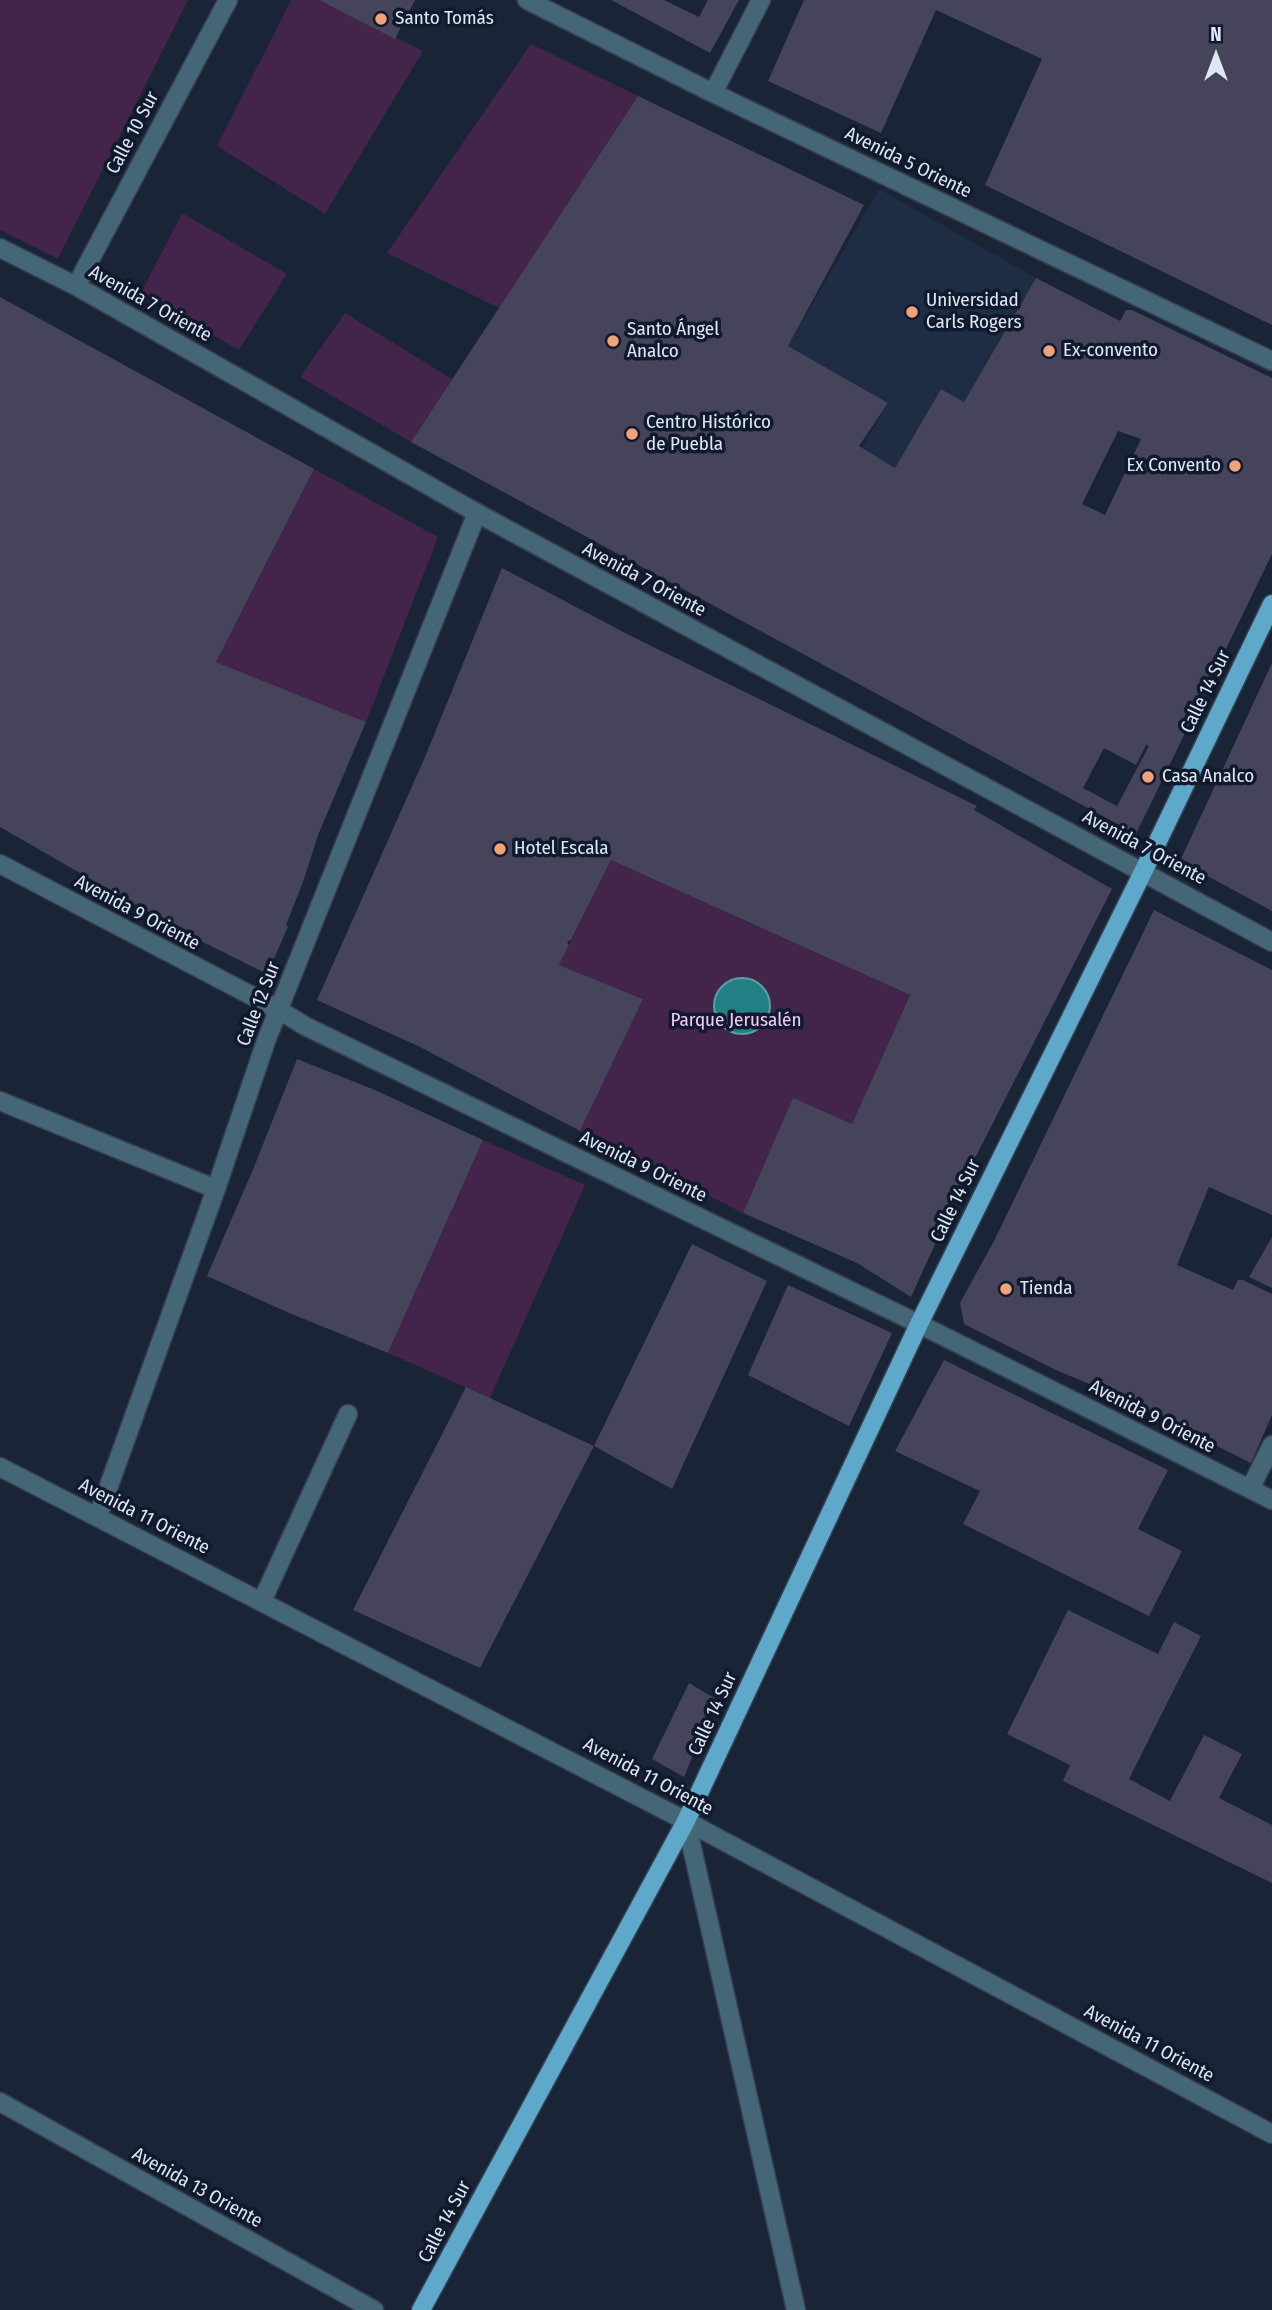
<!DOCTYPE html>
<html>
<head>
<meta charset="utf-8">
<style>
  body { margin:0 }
  #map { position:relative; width:1272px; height:2310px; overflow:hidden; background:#192436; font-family:"Fira Sans Condensed",sans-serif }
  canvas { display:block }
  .north { position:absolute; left:1181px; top:21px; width:70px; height:70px; -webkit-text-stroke:5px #101a2c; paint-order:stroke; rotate:0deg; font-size:19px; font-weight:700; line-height:28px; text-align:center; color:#dee6f3 }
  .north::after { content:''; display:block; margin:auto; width:24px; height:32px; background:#dee6f3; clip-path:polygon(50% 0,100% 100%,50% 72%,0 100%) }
</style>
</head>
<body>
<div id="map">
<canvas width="1272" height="2310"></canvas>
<div class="north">N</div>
</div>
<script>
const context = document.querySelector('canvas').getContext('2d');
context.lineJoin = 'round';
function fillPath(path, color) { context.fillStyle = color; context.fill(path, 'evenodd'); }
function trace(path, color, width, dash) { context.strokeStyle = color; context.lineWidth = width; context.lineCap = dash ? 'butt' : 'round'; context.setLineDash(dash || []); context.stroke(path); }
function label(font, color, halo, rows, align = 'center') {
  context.font = font + ' "Fira Sans Condensed",sans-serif'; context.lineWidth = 7; context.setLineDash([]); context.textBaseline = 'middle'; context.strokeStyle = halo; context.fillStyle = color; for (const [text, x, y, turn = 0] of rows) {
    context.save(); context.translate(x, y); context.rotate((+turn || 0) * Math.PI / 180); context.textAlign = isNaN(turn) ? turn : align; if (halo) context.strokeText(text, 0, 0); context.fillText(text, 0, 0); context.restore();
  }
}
fillPath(new Path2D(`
  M879,189L1036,278L964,402L941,389L895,468L862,448L888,403L788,346Z`), '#1e2d44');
fillPath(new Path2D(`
  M0,0H188L58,259L0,230Z
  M291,0H319L423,51L325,214L217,146Z
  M531,44L638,96L499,308L387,253Z
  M182,213L287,274L239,350L140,295Z
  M345,313L452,379L411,442L300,377Z
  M314,469L438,537L366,722L216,662Z
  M611,860L910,995L852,1124L793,1099L743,1213L580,1131L643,999L559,965Z
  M483,1140L585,1185L490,1398L388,1353Z`), '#43244b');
const water = new Path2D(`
  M714 1006a28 28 0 1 1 56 0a28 28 0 1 1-56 0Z`);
fillPath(water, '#218084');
trace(water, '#5a9fa5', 2);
fillPath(new Path2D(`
  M319,0H415L395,39Z
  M611,0H664L699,17L708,0H739L710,53Z
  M804,0H1272V325L985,185L1042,59L936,10L881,133L768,81Z
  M638,96L864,205L788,346L888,403L859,446L895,468L941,389L964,402L1036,278L1120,321L1126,310H1132L1272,378V554L1136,834L411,442ZM1118,431L1141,439L1105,515L1082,504ZM1146,745L1149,746L1117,806L1083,788L1104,748L1136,765Z
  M0,297L314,469L216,662L366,722L318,835L303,882L286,925L288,927L267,974L179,930L0,827Z
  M502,568L631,636L977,806L974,810L1112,889L967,1174L911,1297L857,1263L743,1213L793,1098L852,1124L910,995L611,860L571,940L567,942L569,945L559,965L643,999L580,1131L420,1047L317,1000L425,757Z
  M1272,663V911L1180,861Z
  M1154,910L1272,970V1215L1209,1187L1177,1265L1233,1290L1238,1280H1243L1272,1294V1415L1251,1463L1109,1392L1058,1371L964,1324L960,1303L995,1239Z
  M297,1059L375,1090L483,1140L388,1353L289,1313L207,1276L254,1167Z
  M1272,1237V1288L1249,1277Z
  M692,1244L767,1281L672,1489L594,1446L480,1668L353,1610L466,1387L594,1446Z
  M788,1285L892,1333L849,1426L748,1375Z
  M944,1360L1168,1470L1138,1529L1182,1551L1149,1616L963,1524L980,1491L895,1451Z
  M1068,1610L1158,1654L1174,1622L1201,1636L1129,1779L1170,1801L1204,1735L1242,1754L1219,1798L1272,1825V1883L1063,1781L1070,1765L1007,1734Z
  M689,1683L716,1699L684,1777L652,1759Z`), '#46445a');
const minor = new Path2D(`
  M527,0L713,93L1272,361
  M713,93L761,0
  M0,248L76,286L477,513L1272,942
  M76,286L228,0
  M0,864L279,1010L305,1026L919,1324L1272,1500
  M0,1101L216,1189
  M0,1467L686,1821L1272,2134
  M1250,1489L1272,1445
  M98,1516L216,1189L266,1041L477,513
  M262,1601L348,1414
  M686,1821L796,2310
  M0,2102L374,2310`);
const major = new Path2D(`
  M421,2310L686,1821L919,1324L1143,872L1272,604`);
trace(minor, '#353f50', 21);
trace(major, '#353f50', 21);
trace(minor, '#446676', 18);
trace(major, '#5ea8ca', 18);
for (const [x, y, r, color] of [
  [381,19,7,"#f0a279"],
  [912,312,7,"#f0a279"],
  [613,341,7,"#f0a279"],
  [1049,351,7,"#f0a279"],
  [632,434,7,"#f0a279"],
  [1235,466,7,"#f0a279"],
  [1148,777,7,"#f0a279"],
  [500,849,7,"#f0a279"],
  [1006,1289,7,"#f0a279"]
]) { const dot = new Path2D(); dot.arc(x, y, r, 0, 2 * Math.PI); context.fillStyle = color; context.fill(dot); trace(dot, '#101a2c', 2.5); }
label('19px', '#dee6f3', '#101a2c', [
  ["Santo Tomás",395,19],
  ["Universidad",926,301],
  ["Carls Rogers",926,323],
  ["Santo Ángel",627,330],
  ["Analco",627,352],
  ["Ex-convento",1063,351],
  ["Centro Histórico",646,423],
  ["de Puebla",646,445],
  ["Ex Convento",1221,466,"right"],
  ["Casa Analco",1162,777],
  ["Hotel Escala",514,849],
  ["Tienda",1020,1289]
], 'left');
label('19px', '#dee6f3', '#101a2c', [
  ["Calle 10 Sur",133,133,-62],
  ["Avenida 5 Oriente",908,163,26],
  ["Avenida 7 Oriente",150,304,29],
  ["Avenida 7 Oriente",644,580,28],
  ["Calle 14 Sur",1206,692,-64],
  ["Avenida 7 Oriente",1144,848,28],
  ["Avenida 9 Oriente",137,913,28],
  ["Calle 12 Sur",259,1004,-69],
  ["Avenida 9 Oriente",643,1167,26],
  ["Calle 14 Sur",956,1201,-64],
  ["Avenida 9 Oriente",1152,1417,27],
  ["Avenida 11 Oriente",144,1517,27],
  ["Calle 14 Sur",713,1714,-65],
  ["Avenida 11 Oriente",648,1777,28],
  ["Avenida 11 Oriente",1149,2044,28],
  ["Avenida 13 Oriente",197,2188,29],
  ["Calle 14 Sur",445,2222,-62]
]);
label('19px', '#f1c9fc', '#101a2c', [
  ["Parque Jerusalén",736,1021]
]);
</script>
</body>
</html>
